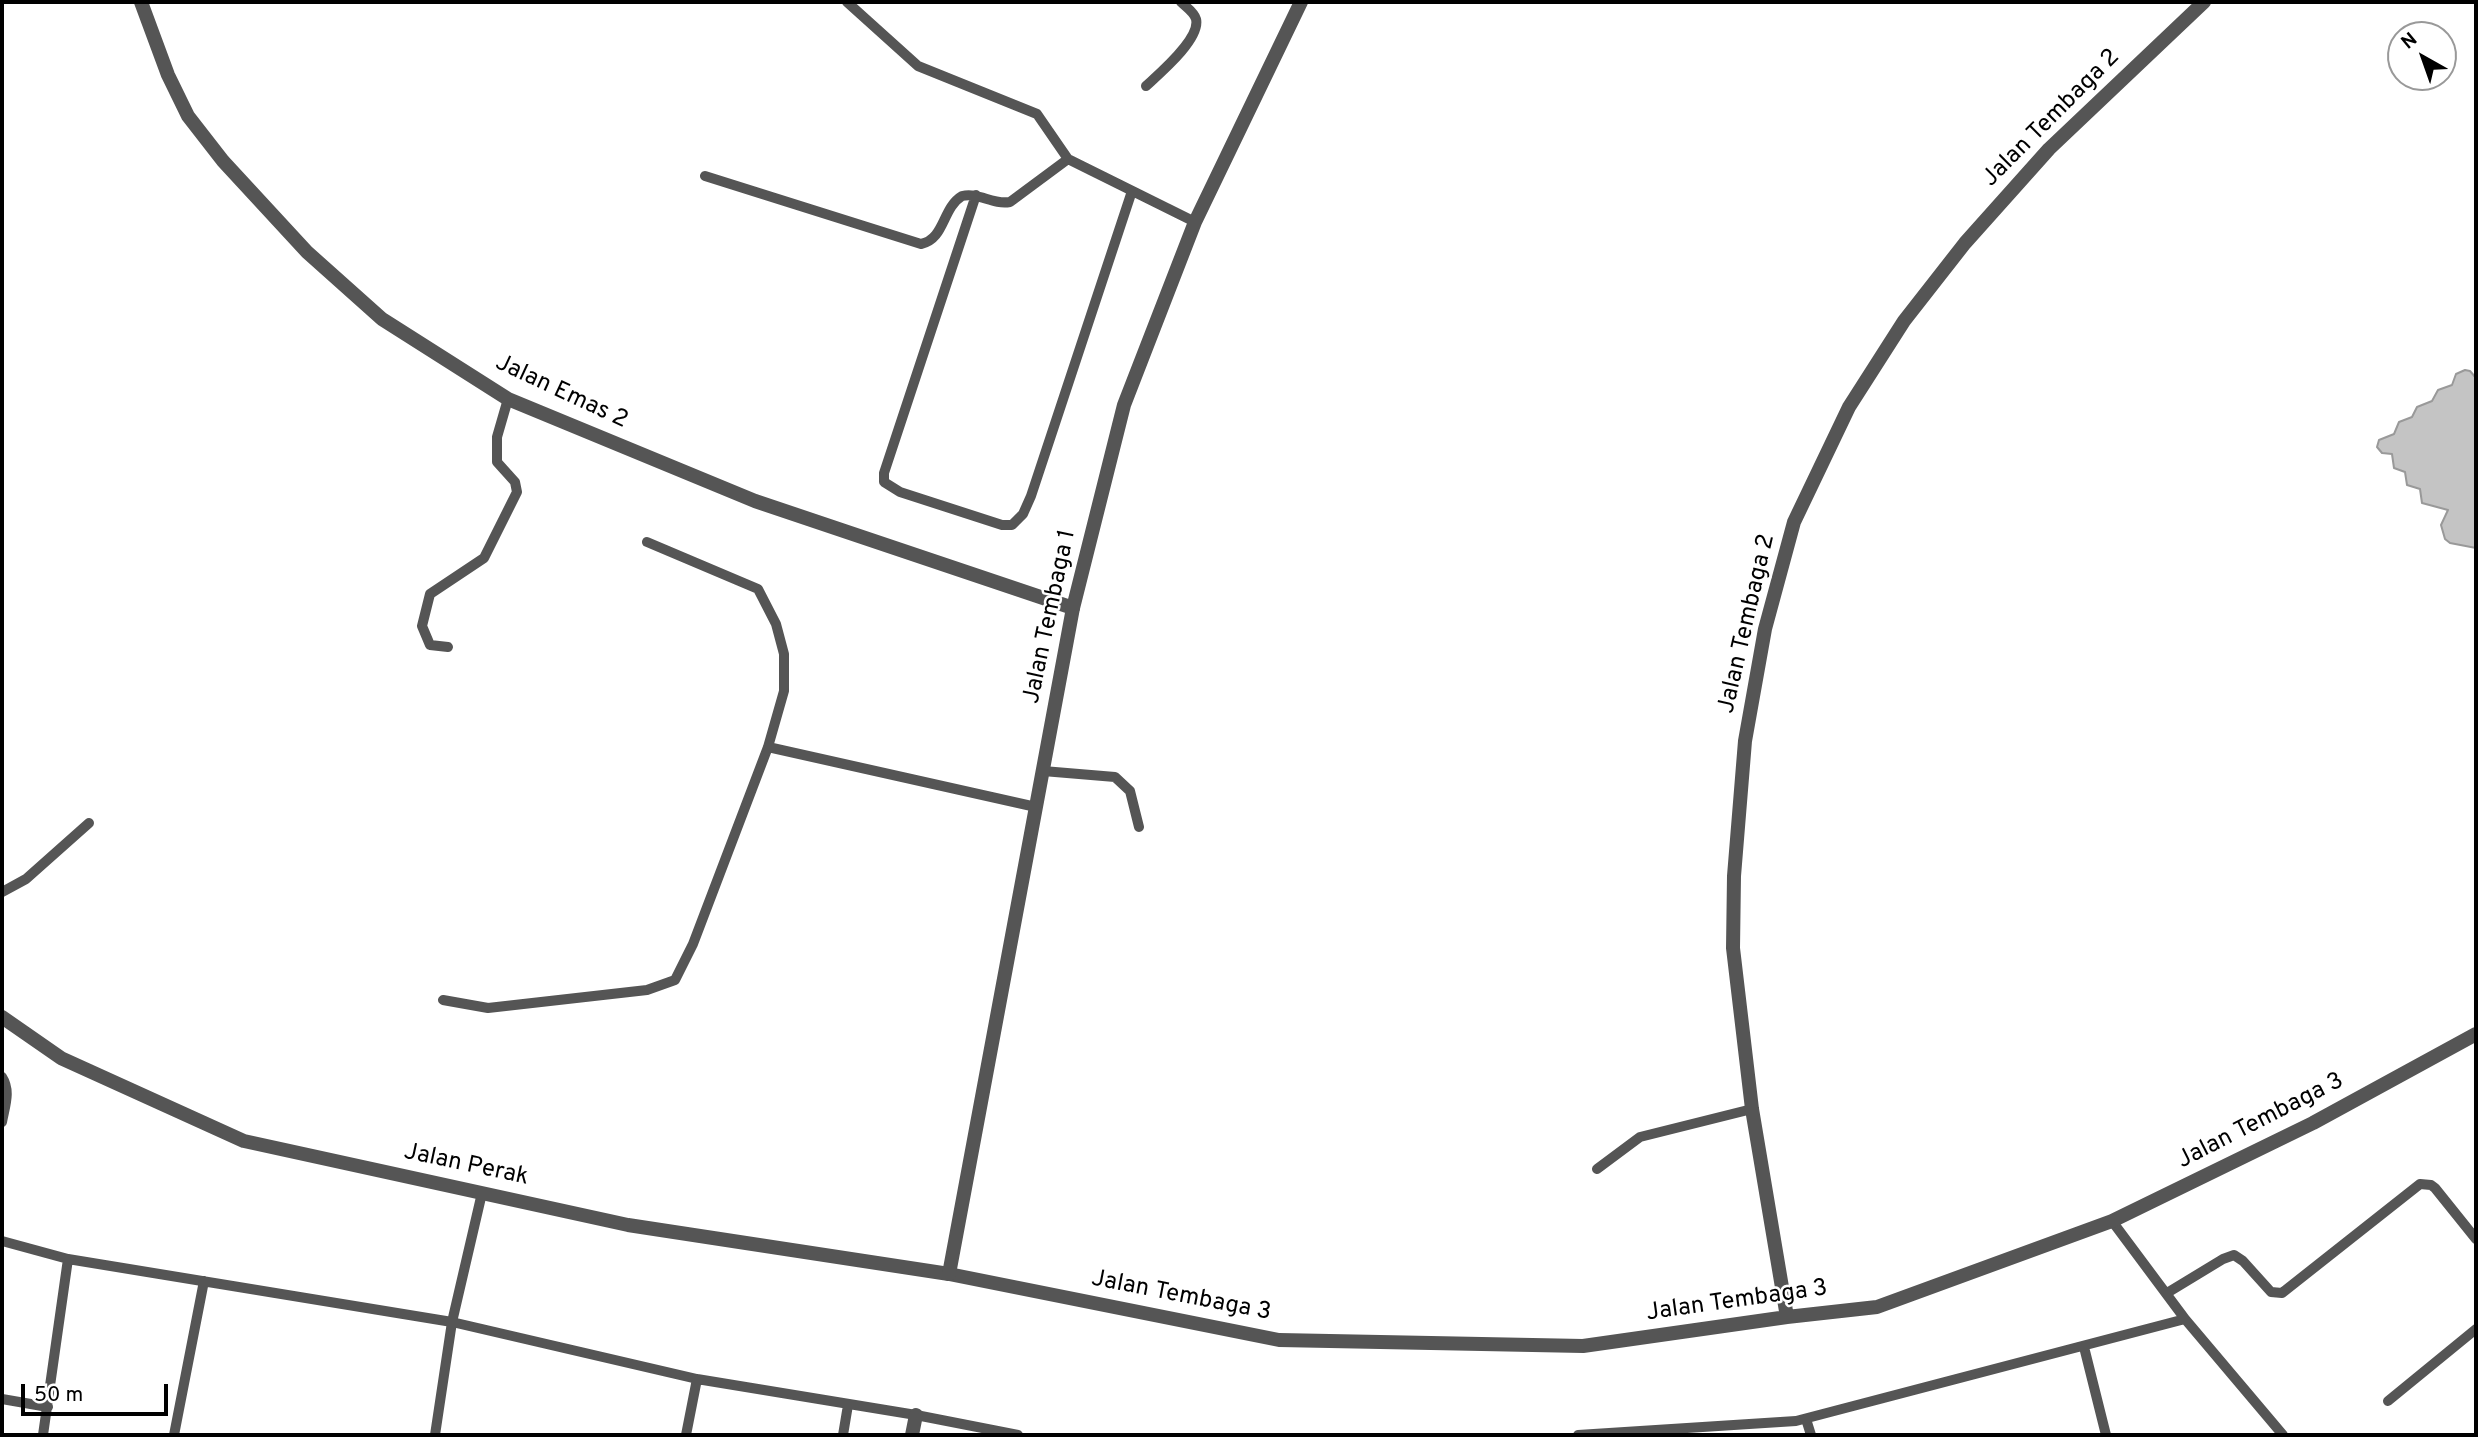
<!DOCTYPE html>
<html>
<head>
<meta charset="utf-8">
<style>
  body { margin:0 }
  #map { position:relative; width:2478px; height:1437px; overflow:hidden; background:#fff; font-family:Overpass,sans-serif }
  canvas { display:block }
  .frame { position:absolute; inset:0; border:4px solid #000; pointer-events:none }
  .north { position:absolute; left:2387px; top:21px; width:70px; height:70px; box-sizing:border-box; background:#fff; border:2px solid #999; border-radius:50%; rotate:320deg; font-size:19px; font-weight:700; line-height:28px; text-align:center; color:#000 }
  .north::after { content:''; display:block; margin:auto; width:24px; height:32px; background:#000; clip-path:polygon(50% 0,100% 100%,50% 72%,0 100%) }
  .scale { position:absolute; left:21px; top:1384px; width:147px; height:32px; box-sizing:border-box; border:4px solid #000; border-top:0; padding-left:9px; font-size:21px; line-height:24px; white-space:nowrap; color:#000; -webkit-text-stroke:5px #fff; paint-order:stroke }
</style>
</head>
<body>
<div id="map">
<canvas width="2478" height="1437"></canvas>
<div class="frame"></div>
<div class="north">N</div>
<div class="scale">50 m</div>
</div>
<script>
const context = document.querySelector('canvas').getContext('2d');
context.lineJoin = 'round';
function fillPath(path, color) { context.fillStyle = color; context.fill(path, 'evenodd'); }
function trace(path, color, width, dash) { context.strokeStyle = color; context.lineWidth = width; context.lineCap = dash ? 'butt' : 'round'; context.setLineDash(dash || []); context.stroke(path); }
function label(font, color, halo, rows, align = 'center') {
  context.font = font + ' Overpass,sans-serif'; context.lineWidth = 5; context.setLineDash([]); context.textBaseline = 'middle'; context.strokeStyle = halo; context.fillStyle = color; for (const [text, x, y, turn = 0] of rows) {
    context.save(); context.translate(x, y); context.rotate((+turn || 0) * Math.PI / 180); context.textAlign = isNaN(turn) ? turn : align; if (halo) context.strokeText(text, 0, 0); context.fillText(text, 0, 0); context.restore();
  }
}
const building = new Path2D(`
  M2465,370L2470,371L2476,378V548L2450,543L2445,539L2441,525L2448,510L2422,503L2420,489L2407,485L2405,472L2394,468L2392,454L2382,453L2377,447L2379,440L2394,434L2399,422L2412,417L2417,407L2432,401L2438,390L2452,385L2456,374Z`);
fillPath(building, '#c4c4c4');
trace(building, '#999', 2);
trace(new Path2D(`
  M847,2L918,66L1037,114L1068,159L1195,222
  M1146,86C1159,74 1201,39 1196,19C1194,12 1186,7 1181,2
  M705,176L921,244C945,239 942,208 962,196C979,192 992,205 1010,202L1068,159
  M976,195L884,473V482L900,492L1002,525H1012L1023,514L1031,496L1132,191
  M448,647L430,645L422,626L430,594L484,558L517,492L515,482L497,462V437L508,399
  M768,747L1036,807
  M1043,771L1115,777L1130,791L1139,827
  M2,892L26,879L89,823
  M443,1000L488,1008L647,990L675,980L693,944L768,747L784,691V654L776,624L758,589L647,542
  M2,1077C11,1091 5,1106 2,1122
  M1597,1169L1640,1137L1752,1109
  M2112,1221L2185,1319L2283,1435
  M2,1241L68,1259L452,1322L697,1379L916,1415L1018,1435
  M2167,1293L2223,1259L2234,1255L2243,1261L2271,1292L2282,1293L2420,1184L2431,1185L2435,1188L2476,1239
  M2084,1347L2106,1435
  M2,1399L48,1407
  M2388,1401L2476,1329
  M1806,1419L1811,1435
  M43,1435L68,1259
  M174,1435L204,1281
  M435,1435L452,1322L482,1193
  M686,1435L697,1379
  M843,1435L848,1405
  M1578,1435L1796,1421L2185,1319`), '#555', 10);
trace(new Path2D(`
  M141,2L168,75L188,116L223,161L307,252L382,319L508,399L755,501L1073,608
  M2,1017L61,1058L244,1141L628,1225L949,1274L1279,1340L1583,1346L1787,1317L1877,1307L2112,1221L2313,1123L2476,1034
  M1787,1317L1752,1109L1733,948L1734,876L1745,741L1765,629L1794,522L1849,407L1904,321L1965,243L2049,149L2204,2
  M912,1435L916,1415`), '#555', 14);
trace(new Path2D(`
  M949,1274L1073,608L1124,405L1195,222L1301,2`), '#555', 14);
label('24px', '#000', '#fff', [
  ["Jalan Tembaga 2",2052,119,-45],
  ["Jalan Emas 2",561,393,25],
  ["Jalan Tembaga 1",1051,617,-78],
  ["Jalan Tembaga 2",1748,624,-77],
  ["Jalan Tembaga 3",2261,1122,-27],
  ["Jalan Perak",466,1166,12],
  ["Jalan Tembaga 3",1181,1297,11],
  ["Jalan Tembaga 3",1737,1302,-8]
]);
</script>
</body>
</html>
